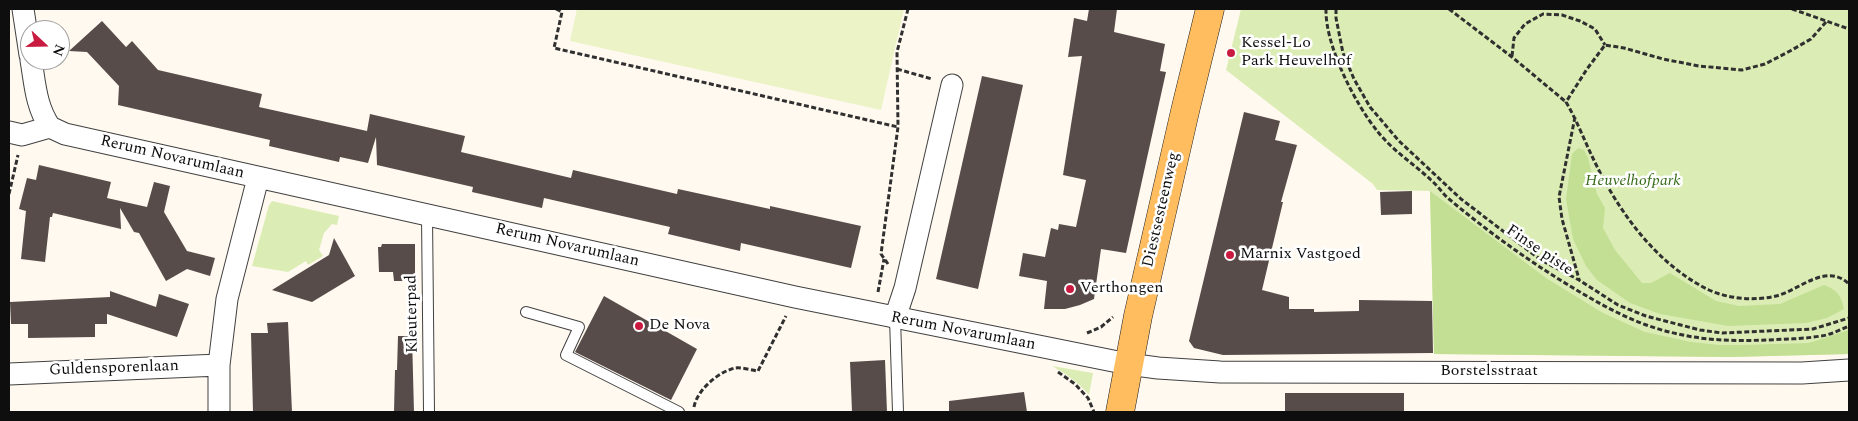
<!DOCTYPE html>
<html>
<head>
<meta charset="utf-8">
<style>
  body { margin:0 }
  #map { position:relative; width:1858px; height:421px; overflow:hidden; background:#fff9ef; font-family:Spectral,serif }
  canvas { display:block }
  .frame { position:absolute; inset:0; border:10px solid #0e0e0e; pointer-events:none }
  .north { position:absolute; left:20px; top:20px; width:50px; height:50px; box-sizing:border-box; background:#fff; border:1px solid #9f9f9f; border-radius:50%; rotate:111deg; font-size:14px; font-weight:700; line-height:20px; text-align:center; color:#0e0e0e }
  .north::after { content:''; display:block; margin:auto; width:18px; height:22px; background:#c91b40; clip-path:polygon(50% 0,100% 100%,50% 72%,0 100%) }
</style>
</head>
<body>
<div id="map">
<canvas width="1858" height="421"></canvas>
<div class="frame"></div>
<div class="north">N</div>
</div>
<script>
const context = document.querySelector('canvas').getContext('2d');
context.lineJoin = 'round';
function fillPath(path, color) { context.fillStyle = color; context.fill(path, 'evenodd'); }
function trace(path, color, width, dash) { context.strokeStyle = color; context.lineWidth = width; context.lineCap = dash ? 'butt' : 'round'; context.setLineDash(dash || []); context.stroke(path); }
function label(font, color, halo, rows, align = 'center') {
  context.font = font + ' Spectral,serif'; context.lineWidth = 5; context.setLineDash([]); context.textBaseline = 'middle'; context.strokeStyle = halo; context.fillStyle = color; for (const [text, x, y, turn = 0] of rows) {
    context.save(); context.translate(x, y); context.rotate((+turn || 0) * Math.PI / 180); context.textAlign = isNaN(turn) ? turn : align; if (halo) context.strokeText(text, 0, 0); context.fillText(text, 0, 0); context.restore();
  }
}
fillPath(new Path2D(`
  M1241,9H1849V354L1731,357L1434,354L1430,191L1377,190L1373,184L1226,70Z
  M272,201L339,216L337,225L332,224L324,233L319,250L323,256L308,265L306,261L288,272L252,266L269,205Z
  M1052,366L1093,373L1089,395C1078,382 1066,374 1052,366Z`), '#dbedb5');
fillPath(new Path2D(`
  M1578,148L1584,150L1588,158L1597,194L1605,208L1603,228L1615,250L1642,283H1651L1670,273L1716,301L1739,306L1780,304L1824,285C1837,290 1841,295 1844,309L1827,318L1806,323L1728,326L1660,314L1630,303L1597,280L1586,266L1573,239L1566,199L1572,154Z
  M1430,191L1546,278L1603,313L1645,332L1691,342L1720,345H1742L1809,343L1849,330V354L1731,357L1434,354Z`), '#c2df93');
fillPath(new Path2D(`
  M577,9H904L881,110L570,41Z`), '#ebf3c7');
fillPath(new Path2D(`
  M1089,9H1117L1114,32L1165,44L1160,71L1166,72L1126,253L1101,249L1094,299L1080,305L1065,309H1044L1047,281L1019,276L1023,253L1045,257L1051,228L1058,230L1059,224L1076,227L1086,180L1063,175L1082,56L1068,57L1074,18L1087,21Z
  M102,21L126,47L132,41L158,70L262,94L259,107L367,131L370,114L465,136L461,152L571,178L573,170L677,194L678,189L770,209V206L861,226L851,268L741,243L740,251L668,234L670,227L544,198L542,208L472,192L473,187L377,165L376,137L368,163L340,157L339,162L269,146L270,140L118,105L119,86L87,52L69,51Z
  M982,76L1023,85L978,289L936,279Z
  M1244,112L1280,121L1275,140L1297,145L1281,202H1283L1262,290L1289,297V309H1314V312L1359,311V300L1432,301L1433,353L1223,355L1194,348L1189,341Z
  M39,165L111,182L107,198L147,207L154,182L170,186L164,212L187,251L215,258L210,276L187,269L166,281L139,233L134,232L120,208L121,229L53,213L52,217H50L45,262L21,259L26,211L19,209L27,178L36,180Z
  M1412,191V214L1381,215L1380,192Z
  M334,238L355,276L312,302L272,290L329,255Z
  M382,244H415V281H394L393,272H379L378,247H381Z
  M110,291L156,307L159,294L189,304L177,337L107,314V324H95V337L28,338V324H11L10,302L110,297Z
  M604,296L697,349L671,400L575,352Z
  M288,322L292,412H253L251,333H268L267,323Z
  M398,336H412L414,412H394L395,370H397Z
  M885,360L887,412H852L850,362Z
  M1024,392L1027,412H949V401Z
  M1285,393H1404V412H1285Z`), '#574c49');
const lane = new Path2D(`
  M427,216L429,412
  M526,312L579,327L566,355L679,412
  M895,318L898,412`);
const street = new Path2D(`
  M23,9L30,55
  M31,60C35,84 36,107 50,127
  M9,132L22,135L50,127L65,134L795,297L1128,364L1158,368L1220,372L1802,373L1849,370
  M895,318L905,288L952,85
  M219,365V412
  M9,374L219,365L227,299L258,178`);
const primary = new Path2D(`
  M1120,412L1138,316L1186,107L1210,9`);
trace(lane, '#414141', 12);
trace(street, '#414141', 23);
trace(primary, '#1f1f1f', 29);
trace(new Path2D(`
  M556,9L562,12L554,48L898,127
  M1326,9C1325,45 1355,104 1378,132C1393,151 1414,164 1431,180C1438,186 1443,194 1449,199C1492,235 1537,267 1585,295C1614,312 1644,327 1678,334C1708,341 1738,341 1768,340C1786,339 1803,339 1821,336C1830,335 1840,330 1849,326
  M1336,9V18L1343,53L1354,79L1370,107L1399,141L1461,199L1541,260L1579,280L1618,305L1646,316L1700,330L1722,333L1813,329L1849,318
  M1449,9L1512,57L1566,102
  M1792,9L1849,29
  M1826,22L1811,39L1790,51L1765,64L1742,70L1699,66L1663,59L1624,48L1605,45L1587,69L1566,102C1576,119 1583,137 1591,154C1616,208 1654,263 1709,290C1729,299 1754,301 1776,296C1800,290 1826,262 1849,284
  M1512,56L1514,38L1525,24L1543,14L1562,15L1580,21L1595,29L1605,45
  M897,69L932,79
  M1575,117L1559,197L1562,219L1579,279
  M9,194L18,155
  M888,264L881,254L898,127L897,52L908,9
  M878,292L884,259
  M1087,333L1101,327L1113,317
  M1058,372L1075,384L1088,398L1094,412
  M694,407C697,390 718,372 735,368C741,367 751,370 758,371L786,316`), '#303030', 3, [5, 2.5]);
trace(lane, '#fff', 10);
trace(street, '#fff', 21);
trace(primary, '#ffbd5f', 28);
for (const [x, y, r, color] of [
  [1231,53,5,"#c91b40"],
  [1230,255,5,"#c91b40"],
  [1070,289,5,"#c91b40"],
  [639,326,5,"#c91b40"]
]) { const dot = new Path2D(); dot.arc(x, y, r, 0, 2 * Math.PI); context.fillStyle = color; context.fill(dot); trace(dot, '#fff', 2); }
label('16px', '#0e0e0e', '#fff', [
  ["Kessel-Lo",1241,44],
  ["Park Heuvelhof",1241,62],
  ["Marnix Vastgoed",1240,255],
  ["Verthongen",1080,289],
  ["De Nova",649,326]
], 'left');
label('16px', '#0e0e0e', '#fff', [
  ["Rerum Novarumlaan",172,158,13],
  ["Diestsesteenweg",1162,210,-77],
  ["Rerum Novarumlaan",567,246,13],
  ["Finse piste",1539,251,34],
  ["Kleuterpad",413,314,-91],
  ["Rerum Novarumlaan",963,332,11],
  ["Guldensporenlaan",114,369,-2],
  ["Borstelsstraat",1489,372]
]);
label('italic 16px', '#376b19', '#fff', [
  ["Heuvelhofpark",1633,182]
]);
</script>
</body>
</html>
